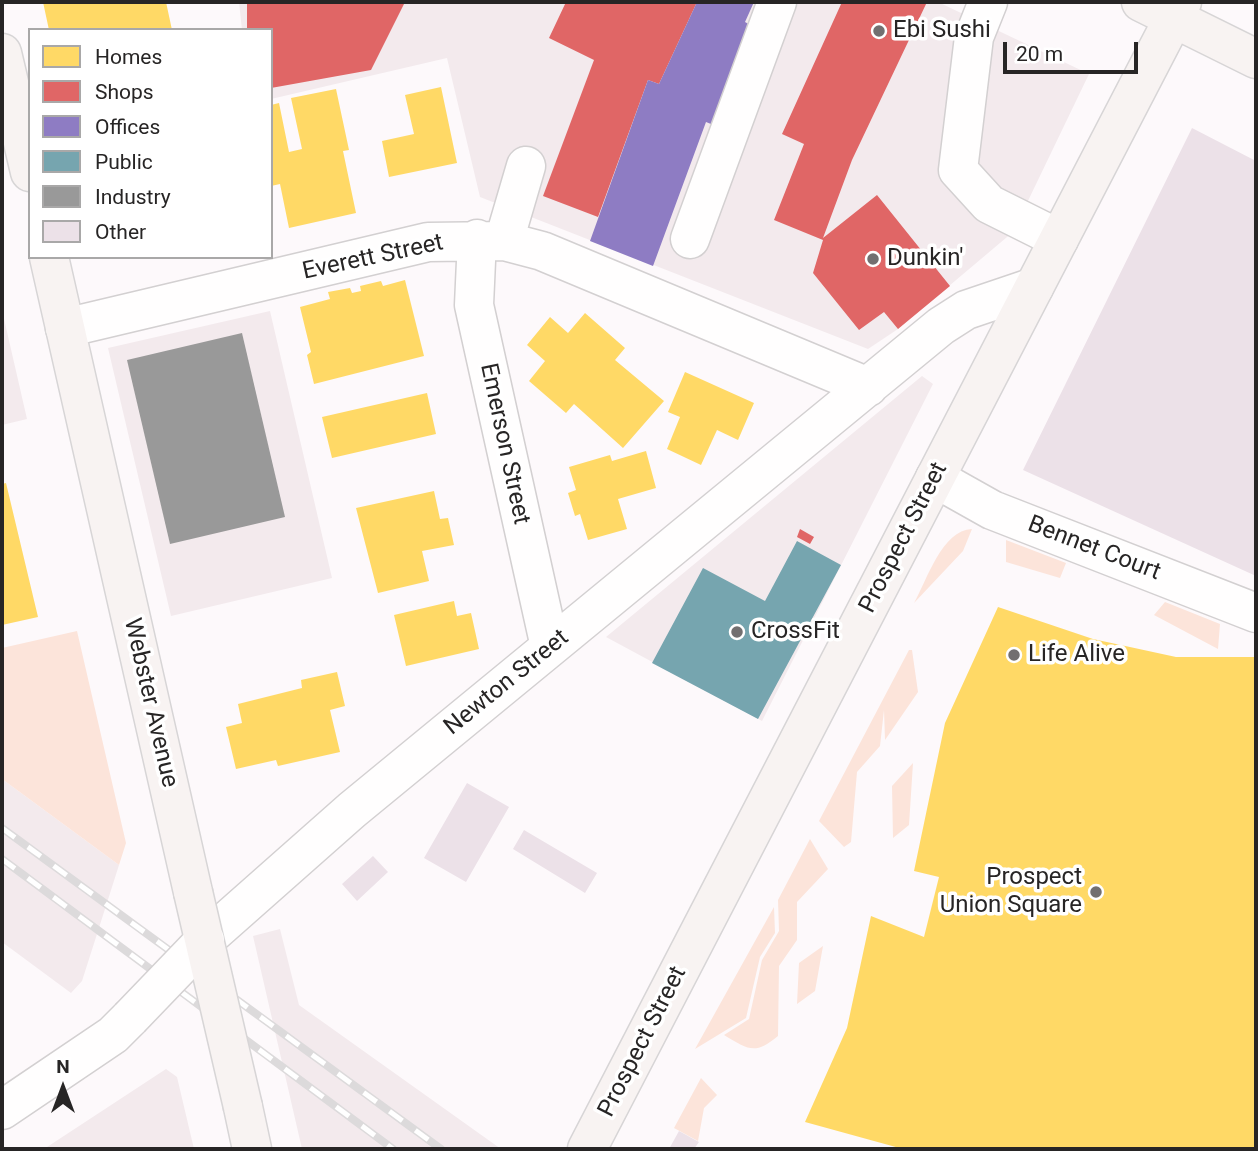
<!DOCTYPE html>
<html>
<head>
<meta charset="utf-8">
<style>
  body { margin:0 }
  #map { position:relative; width:1258px; height:1151px; overflow:hidden; background:#fdf9fb; font-family:Roboto,sans-serif }
  canvas { display:block }
  .frame { position:absolute; inset:0; border:4px solid #272525; pointer-events:none }
  .legend { position:absolute; left:28px; top:28px; width:245px; height:231px; box-sizing:border-box; background:#fff; border:2px solid #a9a8a8; margin:0; padding:9px 12px; list-style:none; font-size:21px; color:#272525 }
  .legend li { display:flex; align-items:center; gap:14px; height:35px }
  .legend b { width:35px; border:2px solid #a9a8a8 }
  .north { position:absolute; left:28px; top:1053px; width:70px; height:70px; -webkit-text-stroke:5px #fff; paint-order:stroke; rotate:0deg; font-size:19px; font-weight:700; line-height:28px; text-align:center; color:#272525 }
  .north::after { content:''; display:block; margin:auto; width:24px; height:32px; background:#272525; clip-path:polygon(50% 0,100% 100%,50% 72%,0 100%) }
  .scale { position:absolute; left:1003px; top:42px; width:135px; height:32px; box-sizing:border-box; border:4px solid #272525; border-top:0; padding-left:9px; font-size:21px; line-height:24px; white-space:nowrap; color:#272525; -webkit-text-stroke:5px #fff; paint-order:stroke }
</style>
</head>
<body>
<div id="map">
<canvas width="1258" height="1151"></canvas>
<div class="frame"></div>
<ul class="legend">
<li><b style="height:19px;background:#ffd966"></b>Homes</li>
<li><b style="height:19px;background:#e06666"></b>Shops</li>
<li><b style="height:19px;background:#8e7cc3"></b>Offices</li>
<li><b style="height:19px;background:#76a5af"></b>Public</li>
<li><b style="height:19px;background:#999"></b>Industry</li>
<li><b style="height:19px;background:#ece1e8"></b>Other</li>
</ul>
<div class="north">N</div>
<div class="scale">20 m</div>
</div>
<script>
const context = document.querySelector('canvas').getContext('2d');
context.lineJoin = 'round';
function fillPath(path, color) { context.fillStyle = color; context.fill(path, 'evenodd'); }
function trace(path, color, width, dash) { context.strokeStyle = color; context.lineWidth = width; context.lineCap = dash ? 'butt' : 'round'; context.setLineDash(dash || []); context.stroke(path); }
function label(font, color, halo, rows, align = 'center') {
  context.font = font + ' Roboto,sans-serif'; context.lineWidth = 7; context.setLineDash([]); context.textBaseline = 'middle'; context.strokeStyle = halo; context.fillStyle = color; for (const [text, x, y, turn = 0] of rows) {
    context.save(); context.translate(x, y); context.rotate((+turn || 0) * Math.PI / 180); context.textAlign = isNaN(turn) ? turn : align; if (halo) context.strokeText(text, 0, 0); context.fillText(text, 0, 0); context.restore();
  }
}
fillPath(new Path2D(`
  M239,2H938L1089,74L1013,232L898,329L868,349L480,197L447,58L271,99V30H242Z
  M2,310L27,419L2,425Z
  M270,311L332,578L171,616L108,348Z
  M922,376L933,384L762,721L606,637Z
  M2,779L119,865L82,981L71,993L2,942Z
  M280,929L299,1005L501,1149H302L253,936Z
  M166,1069L177,1077L194,1149H44Z`), '#f3eaed');
fillPath(new Path2D(`
  M972,529L963,551L914,603C927,580 942,530 972,529Z
  M1006,540L1066,563L1060,578L1006,562Z
  M1165,602L1220,624L1218,649L1154,615Z
  M77,631L126,843L119,865L2,779V648Z
  M909,650H912L918,692L885,740L884,710L880,746L857,772L851,842L844,847L819,821Z
  M913,763L909,825L893,838L892,786Z
  M810,839L828,869L797,902V940L779,966L778,1036C755,1055 749,1050 724,1035L749,1019L762,960L779,931L778,900Z
  M774,907L775,933L760,957L746,1018L695,1049Z
  M823,946L815,991L797,1004L799,963Z
  M701,1078L717,1095L704,1108L698,1141L674,1128Z`), '#fce4da');
fillPath(new Path2D(`
  M43,2H166L172,30H49Z
  M441,87L457,163L389,177L382,141L414,134L405,95Z
  M336,89L349,150L343,151L356,213L289,228L280,184L271,186V105L279,103L289,152L302,149L291,98Z
  M405,280L424,356L314,384L307,355L311,352L300,307L330,299L328,292L350,288L352,293L361,291L360,286L381,281L383,286Z
  M585,313L625,348L615,360L664,401L623,448L574,404L566,413L529,381L545,361L527,345L550,317L568,333Z
  M685,372L754,403L738,440L717,430L701,465L667,449L680,417L668,412Z
  M427,393L436,434L332,458L322,417Z
  M646,451L656,488L618,499L627,529L588,540L580,514L575,516L568,493L576,490L569,467L610,455L612,461Z
  M6,483L38,617L2,625V484Z
  M434,491L440,519L448,518L454,545L422,551L429,581L378,593L356,508Z
  M454,601L457,616L471,613L479,649L406,666L394,615Z
  M998,607L1093,639L1176,657H1256V1149H903L805,1122L847,1028L871,916L924,937L939,877L914,871L945,723Z
  M337,672L345,706L330,710L340,752L278,766L276,760L236,769L226,727L242,723L238,704L302,688L301,680Z`), '#ffd966');
fillPath(new Path2D(`
  M247,2H405L371,70L271,88V30H247Z
  M566,2H697L659,84L648,80L598,217L543,196L594,60L549,38Z
  M842,2H927L852,160L823,238L877,195L950,286L898,329L884,312L859,330L813,273L823,240L774,220L804,144L782,134Z
  M800,529L814,537L810,544L797,537Z`), '#e06666');
fillPath(new Path2D(`
  M697,2H754L745,22L761,31L716,126L706,122L653,266L590,241L648,80L659,84Z`), '#8e7cc3');
fillPath(new Path2D(`
  M797,541L841,565L758,719L652,663L703,568L765,601Z`), '#76a5af');
fillPath(new Path2D(`
  M242,333L285,517L170,544L127,360Z`), '#999');
fillPath(new Path2D(`
  M1192,128L1256,161V576L1023,470Z
  M467,783L509,807L466,882L424,858Z
  M524,830L597,873L585,893L513,849Z
  M373,856L388,872L357,901L342,884Z
  M679,1131L699,1142L694,1149H669Z`), '#ece1e8');
const minor = new Path2D(`
  M988,2L974,37L958,170L989,204L1059,239
  M477,239L474,305L550,647
  M690,239L777,2
  M504,241L526,166
  M65,328L428,242L504,241L542,251L868,387
  M935,478L992,510L1256,613
  M205,940L352,810L941,326L966,310L1034,287
  M2,1110L113,1035L130,1018`);
const major = new Path2D(`
  M1141,2L1256,59
  M2,53L30,172
  M49,257L193,892
  M243,1107L252,1149
  M587,1149L1182,2`);
trace(minor, '#d3d0d1', 41);
trace(major, '#d7d5d6', 41);
trace(minor, '#fffefe', 38);
trace(major, '#f8f3f2', 38);
const rail = new Path2D(`
  M2,828L441,1149
  M2,859L393,1149`);
trace(rail, '#dcdadb', 8);
trace(rail, '#fff', 5, [16]);
const minorBridge = new Path2D(`
  M130,1018L205,940`);
const majorBridge = new Path2D(`
  M193,892L243,1107`);
trace(minorBridge, '#d3d0d1', 41, []);
trace(majorBridge, '#d7d5d6', 41, []);
trace(minorBridge, '#fffefe', 38);
trace(majorBridge, '#f8f3f2', 38);
for (const [x, y, r, color] of [
  [879,31,7,"#726f70"],
  [873,259,7,"#726f70"],
  [737,632,7,"#726f70"],
  [1014,655,7,"#726f70"],
  [1096,892,7,"#726f70"]
]) { const dot = new Path2D(); dot.arc(x, y, r, 0, 2 * Math.PI); context.fillStyle = color; context.fill(dot); trace(dot, '#fff', 2.5); }
label('24px', '#272525', '#fff', [
  ["Ebi Sushi",893,31],
  ["Dunkin'",887,259],
  ["CrossFit",751,632],
  ["Life Alive",1028,655],
  ["Prospect",1082,878,"right"],
  ["Union Square",1082,906,"right"]
], 'left');
label('24px', '#272525', '#fff', [
  ["Everett Street",373,258,-12],
  ["Emerson Street",504,444,78],
  ["Prospect Street",904,538,-63],
  ["Bennet Court",1094,549,21],
  ["Newton Street",507,683,-39],
  ["Webster Avenue",150,703,77],
  ["Prospect Street",643,1042,-63]
]);
</script>
</body>
</html>
